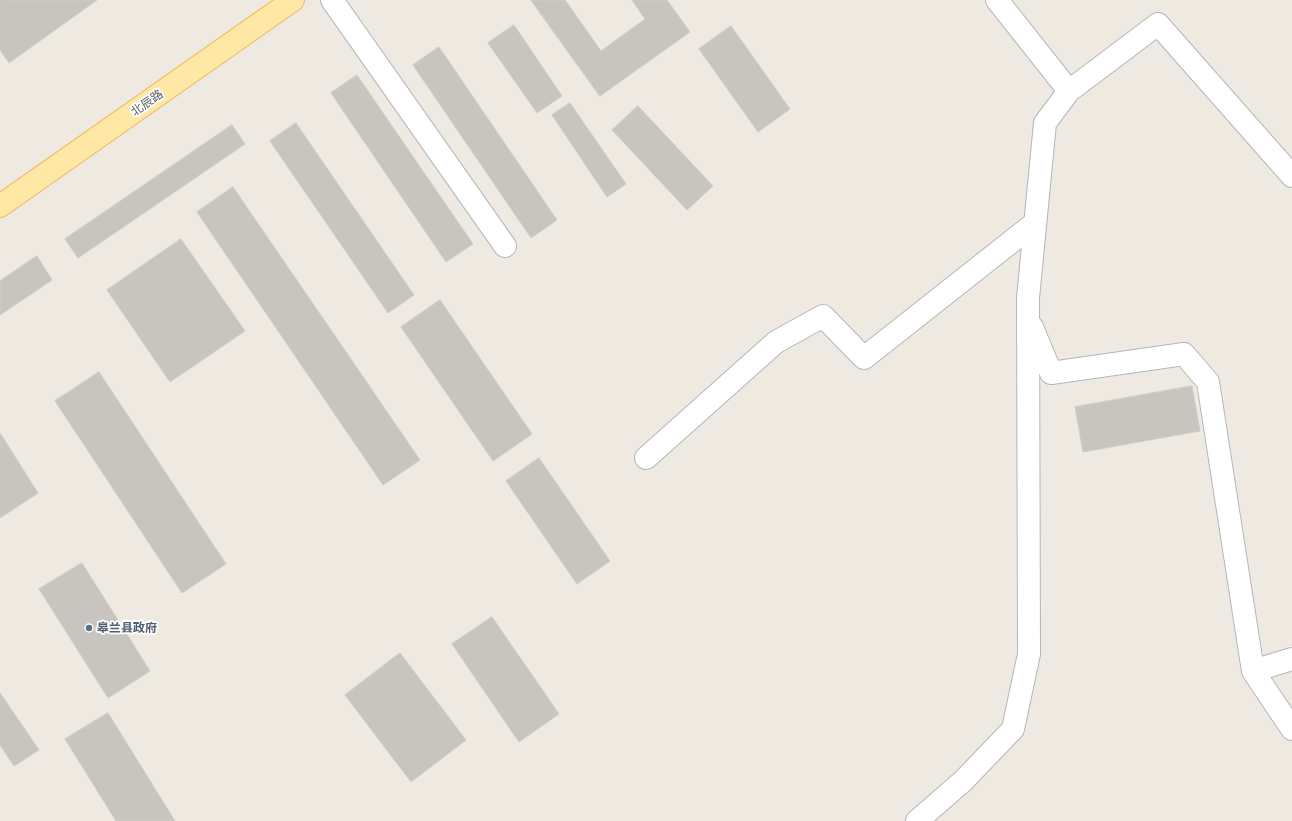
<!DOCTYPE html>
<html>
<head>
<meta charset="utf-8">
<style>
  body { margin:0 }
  canvas { display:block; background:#eeeae2 }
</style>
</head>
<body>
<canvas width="1292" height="821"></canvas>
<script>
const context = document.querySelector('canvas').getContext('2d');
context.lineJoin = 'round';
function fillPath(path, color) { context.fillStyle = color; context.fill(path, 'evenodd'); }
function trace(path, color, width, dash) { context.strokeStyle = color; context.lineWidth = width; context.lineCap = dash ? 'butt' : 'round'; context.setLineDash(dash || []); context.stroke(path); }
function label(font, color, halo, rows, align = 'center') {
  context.font = font + ' Barlow,"Noto Sans SC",sans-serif'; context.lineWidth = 3.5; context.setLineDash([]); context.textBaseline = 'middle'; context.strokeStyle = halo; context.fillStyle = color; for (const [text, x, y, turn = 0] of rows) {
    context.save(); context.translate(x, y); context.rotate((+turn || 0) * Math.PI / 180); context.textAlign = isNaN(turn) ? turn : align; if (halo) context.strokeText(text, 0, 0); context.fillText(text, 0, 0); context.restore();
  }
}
const building = new Path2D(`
  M0,0H97L9,63L0,50Z
  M531,0H565L601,51L645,19L632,0H667L690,32L600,96Z
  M514,25L562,96L537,113L488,43Z
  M731,26L790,109L758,132L699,49Z
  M439,47L557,220L531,238L413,65Z
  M357,75L473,244L446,262L331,93Z
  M570,103L626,184L607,197L552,115Z
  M638,106L713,186L687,210L612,130Z
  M296,123L414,295L388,313L270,141Z
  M232,125L245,144L78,258L65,239Z
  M233,187L420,460L383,485L197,212Z
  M181,239L245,331L170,382L107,290Z
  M37,256L52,280L0,315V281Z
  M440,300L532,434L493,461L401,327Z
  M99,372L226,564L182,593L55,401Z
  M1192,386L1200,431L1083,452L1075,407Z
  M0,433L38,493L0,518Z
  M539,458L610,561L577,584L506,481Z
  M82,563L150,671L108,698L39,589Z
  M492,617L559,714L519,742L452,644Z
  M400,653L466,740L411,782L345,695Z
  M0,693L39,750L14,766L0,745Z
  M108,713L175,821H116L65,739Z`);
fillPath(building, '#c8c5c0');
trace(building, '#d2cbc1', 1);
const minor = new Path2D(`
  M332,0L505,246
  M997,0L1069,91
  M1032,327L1051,373L1184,354L1208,382L1253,671L1292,729
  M646,458L776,342L823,316L864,358L1035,223
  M1253,671L1292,659
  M917,821L963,781L1013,729L1029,654L1028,298L1045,123L1069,91L1158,24L1292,176`);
const major = new Path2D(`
  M0,206L293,0`);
trace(minor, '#b3b6ba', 24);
trace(major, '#f2b657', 24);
trace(minor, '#fff', 22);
trace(major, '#ffe7a6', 22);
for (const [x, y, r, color] of [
  [89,628,4,"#5c6f8a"]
]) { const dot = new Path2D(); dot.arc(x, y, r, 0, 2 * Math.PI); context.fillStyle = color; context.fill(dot); trace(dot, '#fff', 1.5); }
label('12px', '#5b5f63', '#fff', [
  ["北辰路",147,103,-35]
]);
label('bold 12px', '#4e5e75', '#fff', [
  ["皋兰县政府",97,628]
], 'left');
</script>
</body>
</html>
